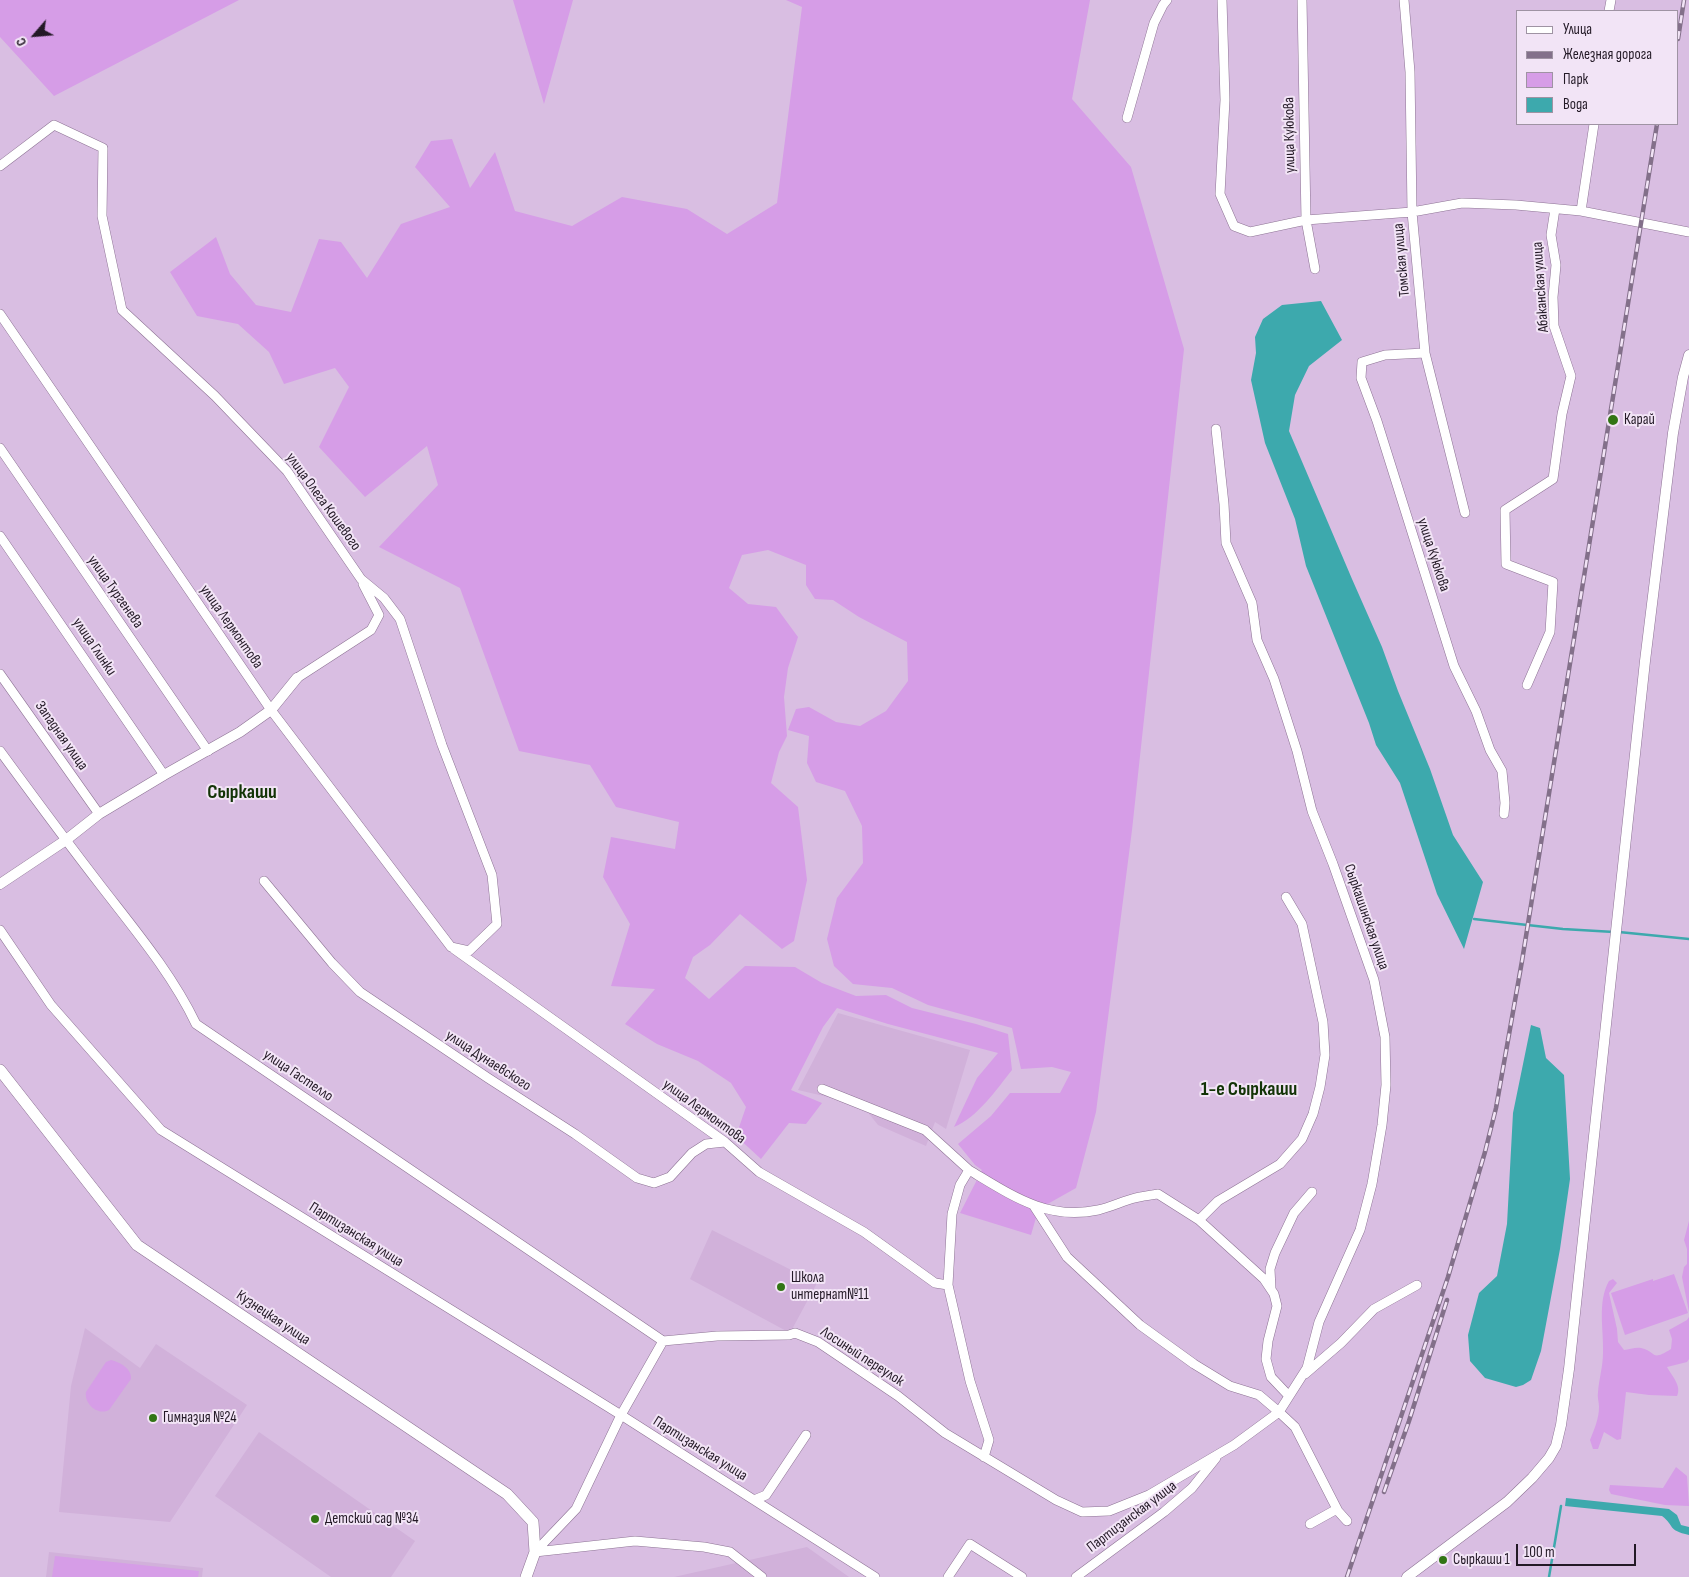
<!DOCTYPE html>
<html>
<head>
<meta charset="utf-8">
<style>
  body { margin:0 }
  #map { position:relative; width:1689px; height:1577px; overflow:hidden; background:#d9bee2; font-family:"Sofia Sans Condensed",sans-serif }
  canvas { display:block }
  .legend { position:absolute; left:1516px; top:10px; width:162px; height:115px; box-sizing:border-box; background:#f2e4f6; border:1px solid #9f93a3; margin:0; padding:6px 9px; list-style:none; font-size:15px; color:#231926 }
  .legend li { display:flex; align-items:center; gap:10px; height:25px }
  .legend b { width:25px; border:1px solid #9f93a3 }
  .north { position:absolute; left:10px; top:10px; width:50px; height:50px; -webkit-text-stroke:4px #f2e4f6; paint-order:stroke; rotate:243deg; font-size:14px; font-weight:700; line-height:20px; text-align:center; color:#231926 }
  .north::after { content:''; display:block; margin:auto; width:18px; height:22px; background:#231926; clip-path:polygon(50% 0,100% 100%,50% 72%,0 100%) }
  .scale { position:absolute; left:1516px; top:1544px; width:120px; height:22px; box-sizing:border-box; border:2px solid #231926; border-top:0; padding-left:6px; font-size:15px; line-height:18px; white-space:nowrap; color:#231926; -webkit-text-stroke:4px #f2e4f6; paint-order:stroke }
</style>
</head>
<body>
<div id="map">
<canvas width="1689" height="1577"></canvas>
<ul class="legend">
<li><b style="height:6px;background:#fff"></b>Улица</li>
<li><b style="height:6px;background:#83708a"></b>Железная дорога</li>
<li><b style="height:14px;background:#d69de7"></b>Парк</li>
<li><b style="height:14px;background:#3da9ad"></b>Вода</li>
</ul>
<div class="north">С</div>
<div class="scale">100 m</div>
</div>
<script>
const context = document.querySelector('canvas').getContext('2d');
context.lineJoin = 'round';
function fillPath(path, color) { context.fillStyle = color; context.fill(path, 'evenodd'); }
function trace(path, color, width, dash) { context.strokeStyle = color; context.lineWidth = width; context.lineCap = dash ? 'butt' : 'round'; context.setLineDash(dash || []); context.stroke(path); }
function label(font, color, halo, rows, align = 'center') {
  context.font = font + ' "Sofia Sans Condensed",sans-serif'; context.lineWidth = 4; context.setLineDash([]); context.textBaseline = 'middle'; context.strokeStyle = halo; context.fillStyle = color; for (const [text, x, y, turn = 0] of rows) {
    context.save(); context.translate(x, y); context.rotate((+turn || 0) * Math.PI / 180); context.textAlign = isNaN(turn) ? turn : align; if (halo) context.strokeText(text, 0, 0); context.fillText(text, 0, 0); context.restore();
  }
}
fillPath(new Path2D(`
  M838,1013L970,1050L946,1129L935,1122L926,1146L878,1125L862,1105L798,1090Z
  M712,1230L817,1283L790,1333L690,1279Z
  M85,1328L140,1368L156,1344L247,1405L170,1522L59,1512L71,1386Z
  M259,1432L415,1541L391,1577H331L215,1496Z
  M807,1547L849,1577H674Z
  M49,1552L203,1568L202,1577H46Z`), '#d1b1da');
fillPath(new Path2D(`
  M0,0H239L54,96L0,37Z
  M513,0H573L544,104Z
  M786,0H1090L1072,99L1131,167L1184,349L1132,830L1096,1112L1076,1188L1044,1206L1040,1204L1031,1235L960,1213L982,1170L975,1165L958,1144L991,1116L1010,1093H1060L1071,1072L1052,1067L1021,1069L1012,1028L928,1005L892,988L853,984L834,966L827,939L837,898L863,863L862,826L845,791L816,782L807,763L809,736L788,730L796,709L809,707L836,722L860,726L886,711L908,681L907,642L859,617L833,600L815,599L806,585V565L768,550L742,555L729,588L748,604L776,607L798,637L788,668L784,697L787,736L779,752L771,783L798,807L807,880L794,941L782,949L740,914L710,945L693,957L685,978L709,999L745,966L795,967L822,983L856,996L886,995L912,1008L976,1024L1008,1034L1012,1070C996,1090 978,1117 954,1127L977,1078L998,1053L888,1024L837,1008L823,1027L791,1090L822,1103L806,1124L789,1123L761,1159L736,1136L746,1107L731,1083L698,1061L657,1044L625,1024L655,989L611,986L630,924L603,877L611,837L675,849L679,822L616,807L590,765L519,751L460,588L379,547L438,485L427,446L365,497L319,447L349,387L335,368L284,384L269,352L238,324L197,316L170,272L216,237L230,274L256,305L291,312L319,239L341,242L367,278L401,224L450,207L415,167L431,141L452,139L470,188L495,152L515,211L572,226L622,197L687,209L727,234L777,203L802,7Z
  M1689,1221V1312L1682,1277L1684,1267L1687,1264V1249L1684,1240Z
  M1674,1274L1688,1313L1625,1335L1611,1293L1653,1279V1281Z
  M1613,1279L1617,1283L1609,1293L1617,1329L1618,1342L1624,1350C1629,1350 1635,1347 1641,1348C1658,1352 1650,1362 1671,1349L1672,1339L1669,1330L1687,1320L1689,1317V1359L1687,1362L1667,1367C1672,1376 1682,1386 1677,1396L1649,1395L1626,1392L1621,1439L1617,1440L1604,1432L1598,1449H1593L1590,1440C1594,1430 1599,1419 1599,1407C1599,1402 1597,1397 1598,1392C1599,1379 1603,1366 1603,1353C1604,1330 1597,1302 1609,1281Z
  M111,1360C120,1362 132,1369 131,1379L109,1410C98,1416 84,1404 86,1392L106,1362Z
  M1676,1467L1687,1476L1689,1506L1665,1505L1611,1494L1609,1490L1610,1485L1663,1488Z
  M55,1556L199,1571L198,1577H52Z`), '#d69de7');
fillPath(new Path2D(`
  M1321,301L1342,340L1309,366L1295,395L1289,431L1352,579L1382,647L1398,691L1430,769L1453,835L1483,882L1464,949L1437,894L1400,783L1376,745L1369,723L1306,566L1295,519L1265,443L1251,380L1256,353L1255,337L1263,319L1282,305Z
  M1531,1025L1540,1028L1546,1058L1564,1075L1570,1179L1560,1249L1541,1351L1531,1380L1523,1385L1516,1387L1485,1378L1470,1361L1468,1335L1479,1293L1497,1276L1507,1224L1513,1113Z
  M1566,1498L1669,1509L1677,1515L1681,1525L1689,1527V1535C1667,1530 1675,1526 1662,1516L1565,1506Z`), '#3da9ad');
trace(new Path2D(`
  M1474,919L1563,929L1614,932
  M1619,932L1689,939
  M1549,1577L1561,1506`), '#3da9ad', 2.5);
const minor = new Path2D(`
  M1222,0L1225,100L1220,194L1234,226L1250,232L1306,220L1412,212L1462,203L1516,205L1581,211
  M1302,0L1306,220L1315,269
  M1404,0L1410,72L1412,212L1425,353L1465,513
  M1609,11L1611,0
  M1127,118L1154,23L1163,5L1167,0
  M1594,124L1581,211L1689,232
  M0,166L54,125L103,148L102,216L122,310L215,396L287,471L361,579L384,598L400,619L442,745L492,875L497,924L469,951L451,947L271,710L0,314
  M1425,353L1385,355L1362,362L1361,378L1377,421L1454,666L1476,711L1490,750L1502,771L1505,803L1504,814
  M0,448L208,751
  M0,536L164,775
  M0,674L99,814
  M297,678L371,630L379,615L363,584
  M1527,685L1550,632L1553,582L1506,564L1505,510L1553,479L1562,414L1571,376L1554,326L1553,297L1556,265L1551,235L1555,209
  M0,751C33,796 66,841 101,886C135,930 172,974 196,1024L663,1341
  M264,881L332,963L360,992L488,1078L575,1134L637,1178L654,1183L670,1177L692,1153L706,1144L725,1142
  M0,930L51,1005L161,1130L621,1415L754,1500L766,1495L806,1435
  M454,949L725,1142L759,1172L864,1232L935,1283L948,1285
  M822,1089L925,1130L969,1170
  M1034,1206L1067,1257L1140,1325L1194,1364L1230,1386L1259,1395L1279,1412L1307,1368L1319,1322L1360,1230L1372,1184L1382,1125L1386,1085L1385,1037L1374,980L1333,864L1312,811L1297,751L1274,679L1257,640L1252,603L1226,543L1224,504L1216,429
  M1199,1220L1218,1201L1280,1164L1302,1139L1313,1114L1320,1087L1325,1055L1323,1022L1302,924L1286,897
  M1271,1289L1270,1269L1275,1253L1294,1213L1312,1192
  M663,1341L717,1336L789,1335L795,1333L818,1342L898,1396L945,1433L1056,1500L1082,1512L1109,1511L1149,1495L1234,1445L1279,1412L1295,1427L1338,1511L1347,1521
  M1305,1374L1341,1343L1374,1309L1417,1285
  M984,1457L989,1440L970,1381L948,1285L952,1214L960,1185L969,1170C1011,1195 1047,1221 1098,1210C1111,1207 1123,1201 1135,1198C1143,1196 1151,1195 1158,1194L1199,1220L1264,1279L1274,1294L1277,1306L1268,1341L1266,1359L1271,1377L1289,1396
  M754,1500L875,1577
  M1310,1524L1337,1509
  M535,1552L576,1509L621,1415L663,1341
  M535,1552L635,1541L704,1547L730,1552L762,1577
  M948,1577L970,1544L1022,1577
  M1076,1577L1164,1512L1192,1488L1216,1458`);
const tertiary = new Path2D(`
  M0,884L66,840L99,814L164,775L240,732L271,710L297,678
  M1407,1577L1507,1502L1532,1478L1549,1458L1556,1446L1561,1425L1569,1369L1645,661L1673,433L1683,377L1689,355`);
const secondary = new Path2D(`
  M0,1070L137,1245L507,1494L533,1522L535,1552L526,1577`);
trace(minor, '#8d7394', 10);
trace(tertiary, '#8d7394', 11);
trace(secondary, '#8d7394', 12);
trace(minor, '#fff', 9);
trace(tertiary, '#fff', 10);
trace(secondary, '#fff', 11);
const rail = new Path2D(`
  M1678,39L1684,0
  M1384,1492L1409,1421L1447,1300
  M1347,1577L1448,1277L1485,1152L1496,1108L1522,961L1657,124`);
trace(rail, '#83708a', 4.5);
trace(rail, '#f2e4f6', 2.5, [8]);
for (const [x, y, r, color] of [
  [1613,420,6,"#327515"],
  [781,1287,5,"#327515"],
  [153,1418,5,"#327515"],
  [315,1519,5,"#327515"],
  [1443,1560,5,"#327515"]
]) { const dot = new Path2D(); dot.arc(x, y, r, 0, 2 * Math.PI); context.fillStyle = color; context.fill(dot); trace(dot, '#f2e4f6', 2); }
label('15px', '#231926', '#f2e4f6', [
  ["улица Куюкова",1290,135,-91],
  ["Томская улица",1402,260,-95],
  ["Абаканская улица",1541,287,-94],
  ["улица Олега Кошевого",323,502,54],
  ["улица Куюкова",1433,555,72],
  ["улица Тургенева",115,592,55],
  ["улица Лермонтова",231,627,55],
  ["улица Глинки",94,647,56],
  ["Западная улица",61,736,55],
  ["Сыркашинская улица",1366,917,71],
  ["улица Дунаевского",488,1061,33],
  ["улица Гастелло",298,1076,34],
  ["улица Лермонтова",704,1112,36],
  ["Партизанская улица",356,1235,32],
  ["Кузнецкая улица",273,1318,34],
  ["Лосиный переулок",862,1357,33],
  ["Партизанская улица",700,1449,32],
  ["Партизанская улица",1132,1517,-37]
]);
label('15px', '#231926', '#f2e4f6', [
  ["Карай",1624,420],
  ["Школа",791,1278],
  ["интернат№11",791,1295],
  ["Гимназия №24",163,1418],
  ["Детский сад №34",325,1519],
  ["Сыркаши 1",1453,1560]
], 'left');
label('bold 20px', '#133407', '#f2e4f6', [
  ["Сыркаши",242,793],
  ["1-е Сыркаши",1249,1090]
]);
</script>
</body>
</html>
